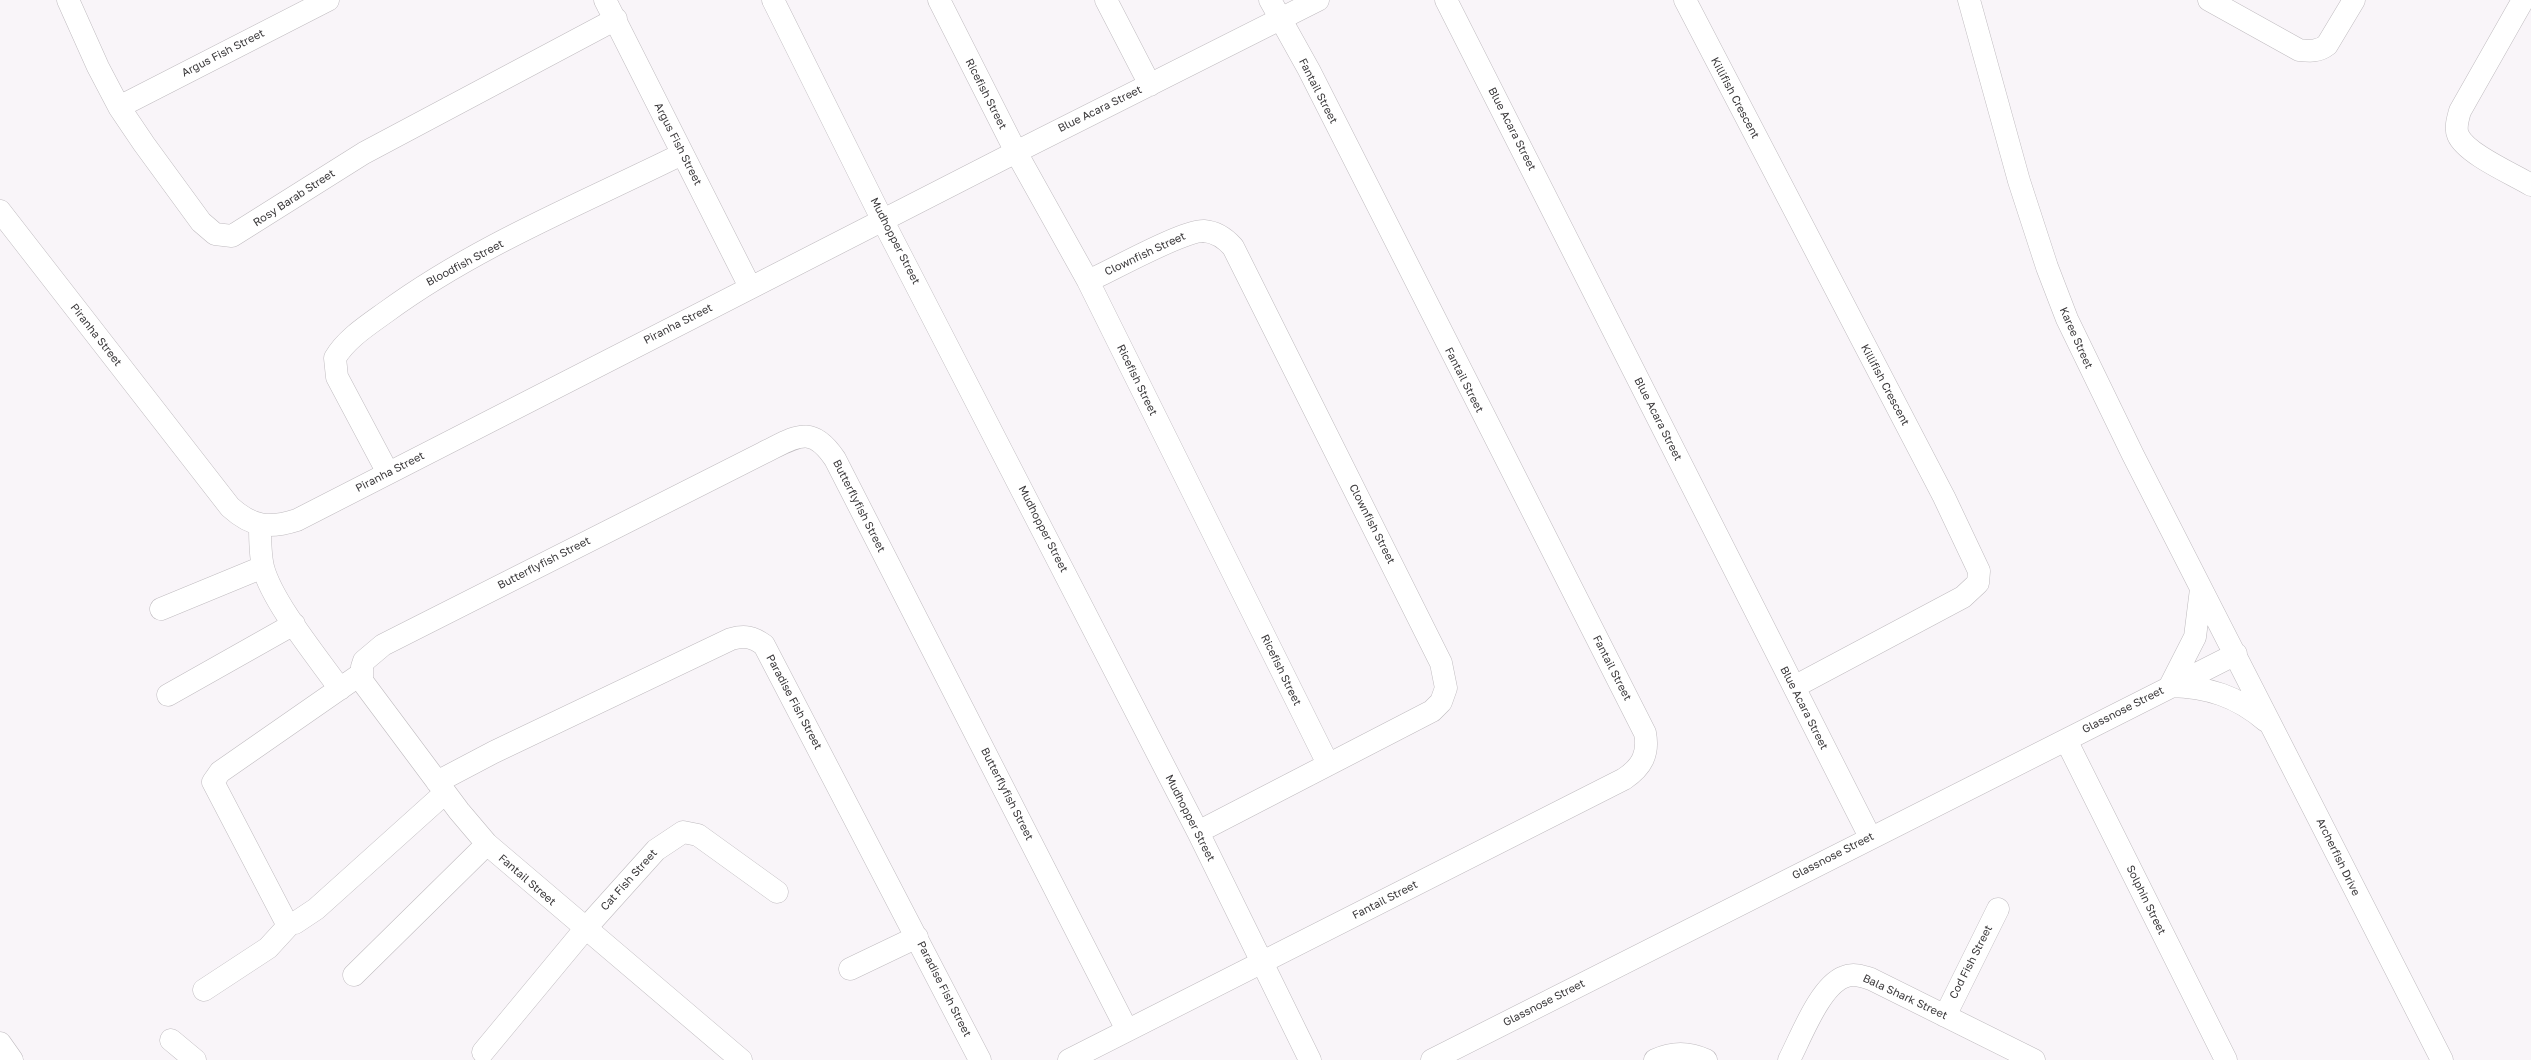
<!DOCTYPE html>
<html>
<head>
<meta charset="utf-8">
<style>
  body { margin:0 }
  canvas { display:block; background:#f9f5f9 }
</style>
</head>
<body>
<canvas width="2531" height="1060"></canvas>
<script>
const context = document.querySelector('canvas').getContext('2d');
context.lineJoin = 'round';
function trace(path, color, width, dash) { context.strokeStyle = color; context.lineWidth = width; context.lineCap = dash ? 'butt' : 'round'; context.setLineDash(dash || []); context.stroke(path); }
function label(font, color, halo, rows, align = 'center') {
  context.font = font + ' "Golos Text",sans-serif'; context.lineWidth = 4; context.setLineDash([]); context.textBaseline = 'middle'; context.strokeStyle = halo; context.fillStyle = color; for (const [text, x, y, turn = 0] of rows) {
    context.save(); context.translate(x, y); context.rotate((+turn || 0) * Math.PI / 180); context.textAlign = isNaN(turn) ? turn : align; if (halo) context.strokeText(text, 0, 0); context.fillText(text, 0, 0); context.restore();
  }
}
const minor = new Path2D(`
  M68,0L98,67L119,107L144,144L201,222L215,234L232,236L364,153L616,19
  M605,0L750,287
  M773,0L883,221L1198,832L1310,1060
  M939,0L1016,152L1088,281L1328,764
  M1106,0L1150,85
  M1446,0L1870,837
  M1685,0L1944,497L1979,571L1978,583L1963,597L1794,687
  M1969,0L2019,181L2047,267L2067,319L2133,455L2442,1060
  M2209,0L2299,50C2310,51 2318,52 2327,45L2354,0
  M2523,0L2460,111C2458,118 2455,128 2458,135C2466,154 2513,174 2531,185
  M119,107L328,0
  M0,211L230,507C252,527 269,529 297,520L1016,152L1318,0
  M1088,281C1111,271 1183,230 1204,231C1216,232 1225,238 1233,247L1441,663L1446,688L1441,702L1432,711L1198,832
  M388,473L337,377L335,358C346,339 368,325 386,312C476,246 583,203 682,154
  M260,525C260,539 260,554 263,567C272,602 318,658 340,689
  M161,609L263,567
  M361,674L220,772L213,782L286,922L295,923L316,909L445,793
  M2170,686C2208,687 2237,696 2266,721
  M2170,686L2195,637L2201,589
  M168,695L294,624
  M2066,740L2226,1060
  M437,782L494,752L731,639C745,635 753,637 764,645L980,1060
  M850,969L917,937
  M354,975L487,844
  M204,990L268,948L290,924
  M1945,1016L1998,909
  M171,1040L195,1060
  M0,1043L12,1060
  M483,1052L585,929L656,850L683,832L698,835L777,892
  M741,1060L487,844L459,811L362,681V667L364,661L383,645L763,453C796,437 811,423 835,459L1127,1030
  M1069,1060L1624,779C1642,767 1649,754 1645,733L1309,70L1270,0
  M1432,1060L2236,654
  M1655,1060C1673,1052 1688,1052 1706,1060
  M1789,1060C1801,1037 1820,986 1844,977C1853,973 1862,976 1871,979L2034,1060`);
trace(minor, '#bfbbbf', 23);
trace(minor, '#fff', 22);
label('11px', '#3b393b', '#fff', [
  ["Argus Fish Street",223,53,-27],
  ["Fantail Street",1318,91,63],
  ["Ricefish Street",986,94,63],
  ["Killifish Crescent",1735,98,62],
  ["Blue Acara Street",1100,109,-26],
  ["Blue Acara Street",1512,129,63],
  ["Argus Fish Street",678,144,63],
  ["Rosy Barab Street",294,198,-33],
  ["Mudhopper Street",895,241,63],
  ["Clownfish Street",1145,254,-25],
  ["Bloodfish Street",465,263,-28],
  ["Piranha Street",678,324,-27],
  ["Piranha Street",96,335,52],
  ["Karee Street",2076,338,66],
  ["Ricefish Street",1137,380,64],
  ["Fantail Street",1464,380,63],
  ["Killifish Crescent",1885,385,62],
  ["Blue Acara Street",1658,419,63],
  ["Piranha Street",390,472,-27],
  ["Butterflyfish Street",859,506,63],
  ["Clownfish Street",1372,524,63],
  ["Mudhopper Street",1043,529,63],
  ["Butterflyfish Street",544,563,-27],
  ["Fantail Street",1612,668,63],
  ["Ricefish Street",1281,670,64],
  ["Paradise Fish Street",794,702,62],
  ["Blue Acara Street",1804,708,63],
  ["Glassnose Street",2123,710,-27],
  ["Butterflyfish Street",1007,794,63],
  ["Mudhopper Street",1190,818,63],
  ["Glassnose Street",1833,856,-27],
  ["Archerfish Drive",2338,857,64],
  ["Fantail Street",527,880,41],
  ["Cat Fish Street",629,880,-48],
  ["Fantail Street",1385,900,-27],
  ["Solphin Street",2146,900,64],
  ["Cod Fish Street",1971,962,-63],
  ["Paradise Fish Street",944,989,63],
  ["Bala Shark Street",1905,997,25],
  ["Glassnose Street",1544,1003,-27]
]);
</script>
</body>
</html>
